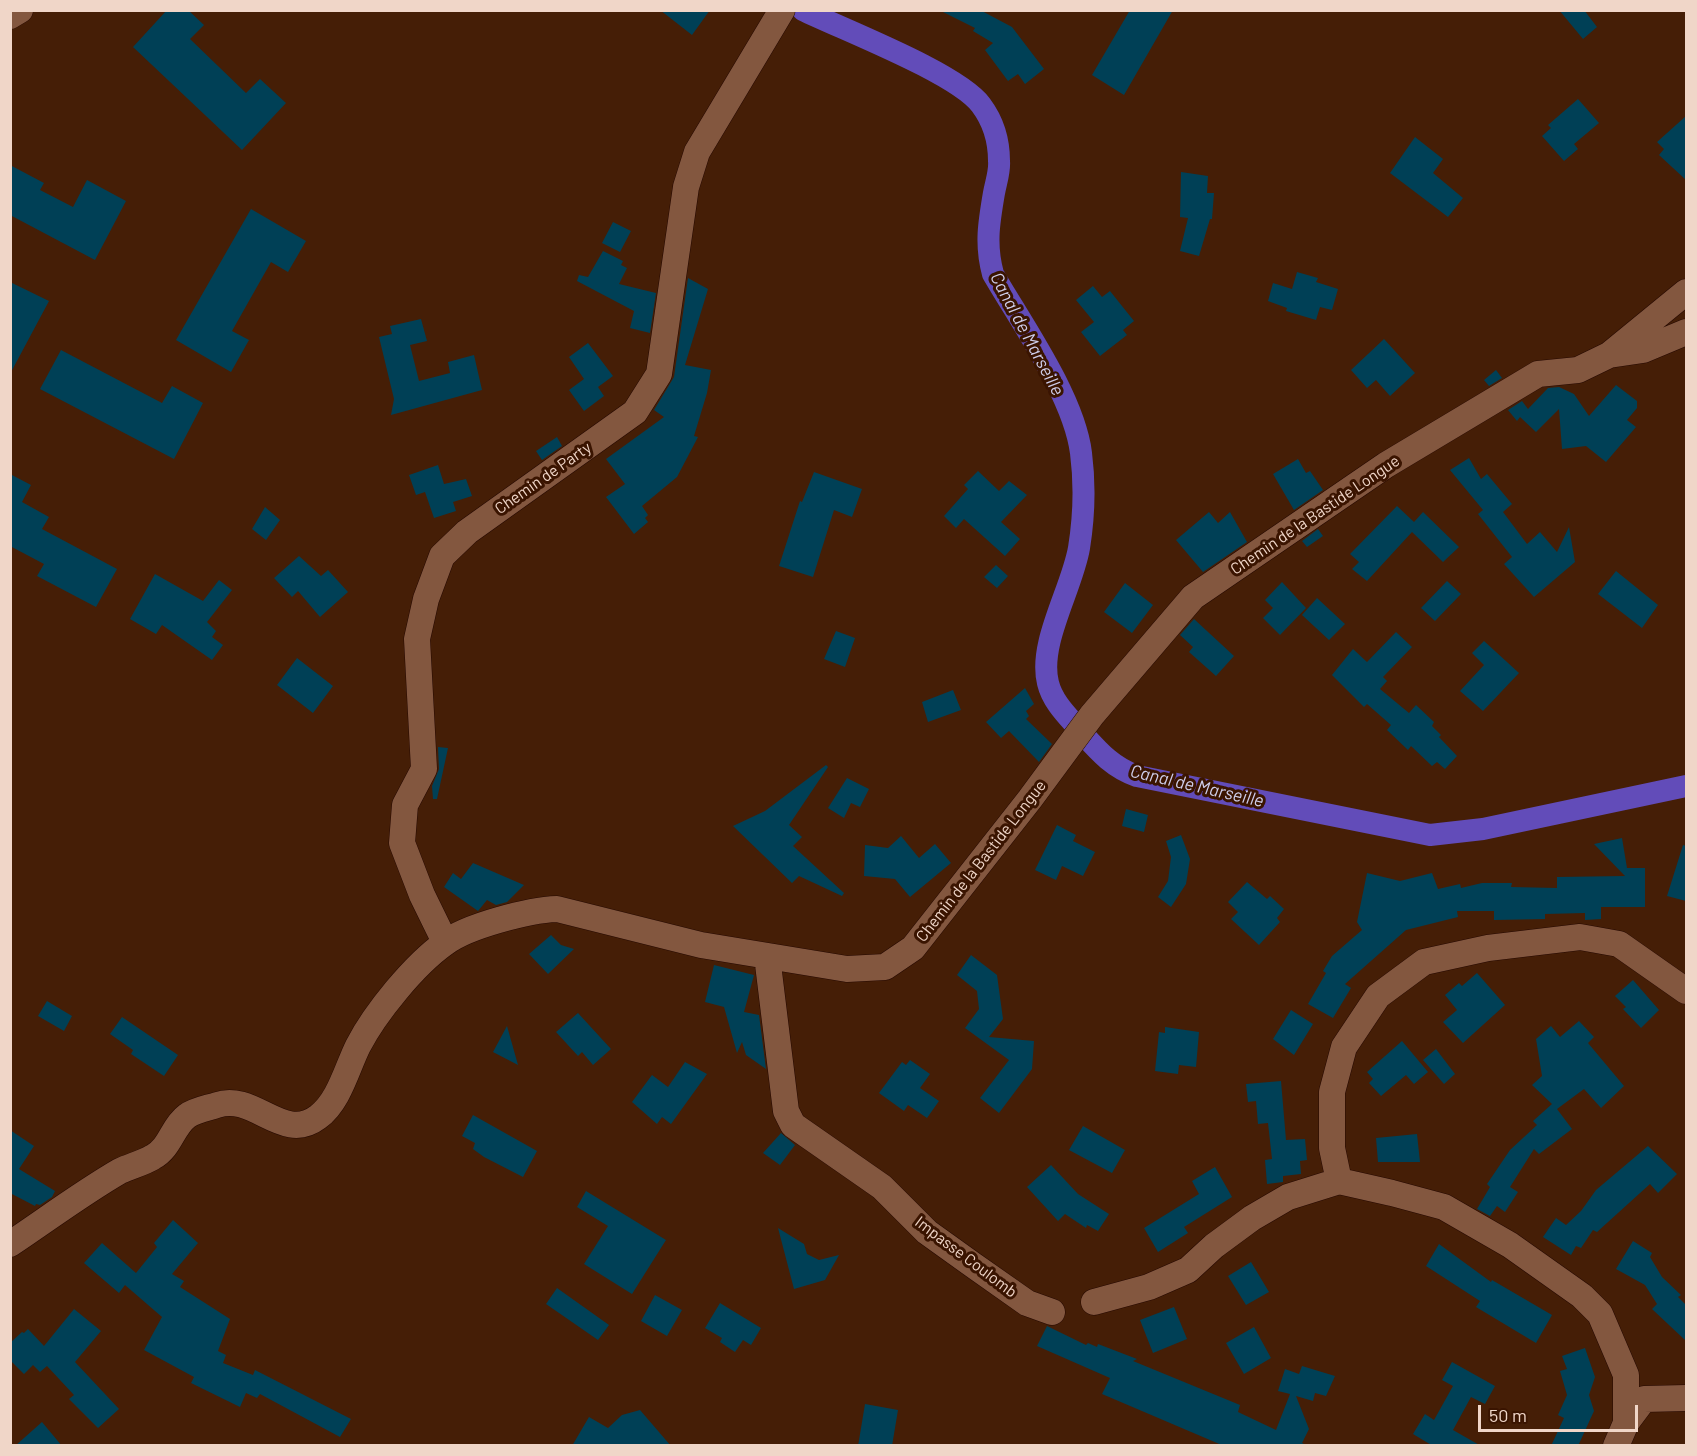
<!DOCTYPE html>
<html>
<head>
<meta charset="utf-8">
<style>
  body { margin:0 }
  #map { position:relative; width:1697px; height:1456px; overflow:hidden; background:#451e06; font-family:Barlow,sans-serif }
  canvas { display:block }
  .frame { position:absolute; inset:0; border:12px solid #f0d6c8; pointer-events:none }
  .scale { position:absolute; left:1478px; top:1405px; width:160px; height:27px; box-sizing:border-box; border:3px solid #f0d6c8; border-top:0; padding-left:8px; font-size:18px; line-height:21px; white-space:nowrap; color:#f0d6c8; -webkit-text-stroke:4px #3a1400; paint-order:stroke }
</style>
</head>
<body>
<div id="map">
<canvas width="1697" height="1456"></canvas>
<div class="frame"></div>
<div class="scale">50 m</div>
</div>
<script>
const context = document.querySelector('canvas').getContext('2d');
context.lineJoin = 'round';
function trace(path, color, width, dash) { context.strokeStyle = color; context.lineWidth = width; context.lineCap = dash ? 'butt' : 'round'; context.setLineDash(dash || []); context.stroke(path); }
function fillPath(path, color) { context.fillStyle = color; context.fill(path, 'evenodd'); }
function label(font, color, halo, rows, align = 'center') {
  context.font = font + ' Barlow,sans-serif'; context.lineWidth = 6; context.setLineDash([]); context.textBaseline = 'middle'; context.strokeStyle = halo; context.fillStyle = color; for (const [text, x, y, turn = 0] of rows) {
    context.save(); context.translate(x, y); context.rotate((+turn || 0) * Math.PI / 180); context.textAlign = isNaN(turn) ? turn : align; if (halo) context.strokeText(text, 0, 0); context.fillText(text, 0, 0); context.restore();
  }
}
trace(new Path2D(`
  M803,10C844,30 957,73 981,105C993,121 999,141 999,161C1000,171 996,182 994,193C989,222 985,245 993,274C1022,324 1074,397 1081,453C1085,484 1084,517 1079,548C1072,589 1038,643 1048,683C1053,704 1071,719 1084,735C1100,753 1114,768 1137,776L1430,835L1483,829L1686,786`), '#624cb9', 22);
fillPath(new Path2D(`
  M167,10H188L204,25L190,39L246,93L260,79L286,103L242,150L133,47Z
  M660,10H710L692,35Z
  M939,10H980L1012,27L1044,69L1025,84L1018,74L1008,81L985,50L993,43L973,31L975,28Z
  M1130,10H1173L1124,95L1092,75Z
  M1559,10H1584L1597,27L1583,39Z
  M1578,99L1599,123L1574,144L1578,149L1564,161L1542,136L1551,128L1548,125Z
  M1686,116V180L1659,155L1664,149L1657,142Z
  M1415,137L1443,159L1433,173L1463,198L1448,217L1390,173Z
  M10,165L44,183L40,190L73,207L87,180L126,201L95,260L10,215Z
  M1181,172L1208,176L1207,193H1214L1212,219H1210L1199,256L1180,251L1188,218L1180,217Z
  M251,209L306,241L288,272L271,262L232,331L249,340L231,372L176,340Z
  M613,222L631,231L620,252L602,243Z
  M603,251L623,261L621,265L627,268L619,284L656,293L650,333L630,328L634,311L577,281L579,275L588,277Z
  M1297,272L1318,278L1316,282L1338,289L1332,310L1320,307L1316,320L1286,311L1287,308L1268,301L1273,283L1292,289Z
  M688,278L708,289L685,365L711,370L707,393L694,436L698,437L677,477L642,506L648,515L645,518L648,522L634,534L606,497L625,484L606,459L664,417L654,410L674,377Z
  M10,282L49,301L10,374Z
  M1093,286L1102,297L1110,291L1134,321L1123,330L1127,335L1100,356L1081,332L1094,322L1076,300Z
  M421,319L427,341L410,345L419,381L450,373L448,362L474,355L482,390L391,415L394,399L379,337L392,334L390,326Z
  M1384,339L1415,373L1390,396L1376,380L1367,388L1351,370Z
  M588,343L613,376L598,387L604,396L584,411L569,390L584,379L569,357Z
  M61,350L162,403L172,386L203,403L174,459L40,389Z
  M1496,370L1502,378L1489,386L1484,380Z
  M1616,385L1637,401V408L1627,420L1636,427L1606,462L1586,446L1562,449L1559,409L1536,432L1520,417L1517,421L1508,410L1522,401L1528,409L1548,388L1559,387L1574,394L1589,416Z
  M557,437L562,446L542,460L536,451Z
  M1469,458L1481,479L1487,474L1512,504L1503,512L1527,544L1540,532L1557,552L1569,527L1575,562L1534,597L1504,564L1512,557L1478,514L1483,510L1450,470Z
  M1298,459L1306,473L1310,471L1323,490L1294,510L1273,474Z
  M438,465L444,484L466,479L472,496L453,502L456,511L434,518L425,492L416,495L409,475Z
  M978,471L999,491L1009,481L1027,495L1001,522L1020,539L1005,556L964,519L956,528L944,516L968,489L964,485Z
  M814,472L862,489L852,517L834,510L813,577L779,566L800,501L802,502Z
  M10,474L31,485L22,502L49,517L42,529L117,569L96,607L37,576L44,564L10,546Z
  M1397,506L1414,522L1423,512L1459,547L1443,562L1412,532L1367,581L1352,569L1359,562L1350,554Z
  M265,507L280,520L266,540L252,529Z
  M1209,512L1218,523L1230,512L1247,542L1203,572L1176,540Z
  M1318,529L1323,536L1307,547L1302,541Z
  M299,556L321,576L328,570L348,592L320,617L298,591L292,597L274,578Z
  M996,565L1008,576L997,588L984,577Z
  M1616,571L1658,605L1642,628L1598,594Z
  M155,574L203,601L219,580L232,590L207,622L216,631L212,637L223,645L212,660L162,625L156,634L130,619Z
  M1447,581L1461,594L1435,621L1421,608Z
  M1282,582L1306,608L1280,635L1263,618L1273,608L1265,600Z
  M1125,583L1153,605L1132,633L1104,612Z
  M1317,598L1345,624L1329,640L1302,615Z
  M1194,619L1234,656L1216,676L1189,652L1193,647L1180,635Z
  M836,631L855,638L845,667L824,659Z
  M1396,632L1412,647L1383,677L1387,681L1380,689L1409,713L1416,705L1434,722L1432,726L1441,735L1439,737L1457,756L1445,769L1437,762L1432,766L1411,746L1408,750L1387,730L1391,725L1367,704L1364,707L1332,675L1353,649L1367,662Z
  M1484,641L1519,673L1483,711L1460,691L1484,665L1472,653Z
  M297,658L333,686L313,713L277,685Z
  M1025,688L1034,704L1026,711L1029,716L1026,719L1052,744L1039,762L1009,731L1001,738L986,722Z
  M953,690L961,710L928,722L922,702Z
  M438,747L448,748L437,799H433L432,786L439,769Z
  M826,765L828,767L789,825L802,837L793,846L844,893L842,896L799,876L792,883L733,826L765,811Z
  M847,778L869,789L860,807L851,803L844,818L828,808Z
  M1126,809L1148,815L1144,832L1122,826Z
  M1057,825L1076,835L1073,841L1095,852L1083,876L1062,866L1056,880L1035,870Z
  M1181,835L1190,859L1186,884L1171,907L1158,897L1168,881L1171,857L1166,841Z
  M901,836L919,858L935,844L951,863L910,897L895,879L864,876L865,845L888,848Z
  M1622,838L1627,868H1645V907H1601V919L1585,920V913L1545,914V919L1494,920V911H1457L1458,917L1406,930L1345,984L1351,988L1333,1018L1308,1004L1326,973L1323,971L1332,956L1362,930L1357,922L1367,873L1400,881L1432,873L1438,889L1460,884L1461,888L1482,883H1512L1511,887L1557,888V877L1625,876L1594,844Z
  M1683,845L1686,846V901L1667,896Z
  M473,863L524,885L507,902L496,905L487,900L478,911L444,887L453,873L461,879Z
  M1247,882L1267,899L1270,896L1284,909L1277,918L1280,922L1259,945L1231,919L1238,912L1228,902Z
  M551,935L561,945L574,949L548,974L529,954Z
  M971,955L997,975L1003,1019L989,1037L1034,1041L1032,1069L999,1113L980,1098L1009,1060L965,1028L979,1009L977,991L957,975Z
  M714,965L754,975L744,1012L759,1015L766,1069L746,1055L742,1042L737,1053L724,1007L705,1002Z
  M1477,973L1505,1005L1463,1043L1443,1022L1457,1010L1445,995L1459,983L1462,986Z
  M1633,980L1659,1010L1641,1028L1623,1009L1626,1007L1615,996Z
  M47,1001L72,1016L64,1031L38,1016Z
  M1291,1010L1313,1024L1294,1055L1273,1039Z
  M578,1013L611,1049L593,1065L582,1052L578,1056L556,1032Z
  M122,1017L178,1055L164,1076L131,1054L133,1050L110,1034Z
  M1579,1021L1594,1037L1588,1043L1624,1086L1601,1108L1584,1089L1557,1109L1572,1129L1539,1154L1534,1149L1510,1187L1518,1192L1505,1212L1497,1206L1490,1216L1477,1209L1490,1187L1487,1184L1510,1150L1537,1125L1533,1121L1552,1104L1532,1085L1542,1076L1536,1039L1551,1026L1560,1037Z
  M507,1026L518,1065L493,1052Z
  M1165,1027L1199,1032L1196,1067L1179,1065L1178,1074L1155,1071L1159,1032L1165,1033Z
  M1402,1041L1428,1072L1414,1084L1406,1075L1381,1096L1369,1083L1373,1079L1367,1072Z
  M1436,1049L1455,1074L1444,1084L1423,1060Z
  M910,1060L930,1074L920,1088L939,1101L927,1118L908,1105L904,1111L879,1093L902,1062L906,1065Z
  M685,1062L707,1074L671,1124L662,1117L657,1124L632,1102L652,1075L668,1087Z
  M1281,1081L1286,1140L1305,1139L1307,1160L1300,1161L1301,1174L1283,1176V1182L1267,1184L1265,1160L1272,1159L1268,1123L1258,1124L1256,1101L1248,1102L1246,1084Z
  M473,1115L537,1151L523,1177L484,1157L473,1149L475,1143L462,1136Z
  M1083,1126L1125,1150L1112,1173L1069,1150Z
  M10,1130L34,1146L19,1169L55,1191L52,1197L40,1205L36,1204L35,1206L10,1193Z
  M781,1133L795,1145L780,1165L763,1153Z
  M1417,1134L1420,1162H1378L1376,1138Z
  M1648,1146L1677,1174L1658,1193L1650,1184L1597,1232L1593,1230L1581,1248L1576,1246L1571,1255L1543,1237L1556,1218L1566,1225L1581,1211L1596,1190Z
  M1051,1165L1078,1194L1109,1214L1098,1231L1087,1225L1086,1228L1065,1214L1058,1221L1027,1187Z
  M1215,1167L1232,1197L1184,1227L1188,1233L1158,1252L1144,1228L1199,1194L1192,1181Z
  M586,1191L666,1240L632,1294L584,1264L608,1226L577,1207Z
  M173,1220L198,1243L172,1274L184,1281L180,1287L230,1319L218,1351L226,1355L223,1363L253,1375L255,1370L351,1419L340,1437L260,1394L257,1398L246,1393L240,1407L191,1383L194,1377L144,1350L162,1317L125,1285L119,1293L84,1263L102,1243L136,1273L157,1247L154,1243Z
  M778,1228L804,1244L807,1254L819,1260L839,1255L825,1280L794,1289Z
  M1633,1241L1652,1253L1650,1257L1662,1277L1681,1295L1678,1297L1686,1305V1341L1652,1309L1657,1304L1645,1285L1616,1269Z
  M1439,1244L1491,1282L1492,1280L1552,1315L1536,1343L1476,1307L1480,1301L1426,1266Z
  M1251,1262L1269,1292L1246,1305L1228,1276Z
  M557,1288L609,1325L598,1340L546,1304Z
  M655,1295L682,1310L667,1336L641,1321Z
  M720,1303L761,1328L751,1345L743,1340L735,1352L720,1342L722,1338L705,1328Z
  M1174,1307L1187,1339L1153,1353L1140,1320Z
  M74,1309L101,1331L75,1362L119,1409L98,1428L69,1399L74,1395L47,1366L40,1372L33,1365L24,1374L10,1360V1343L22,1332L24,1333L28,1329L44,1346Z
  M1047,1326L1086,1345L1088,1343L1097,1347L1098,1344L1137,1359L1133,1361L1240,1405L1238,1412L1276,1430L1290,1394L1278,1391L1285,1369L1299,1374L1302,1366L1335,1376L1326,1396L1315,1393L1313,1401L1296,1396L1309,1429L1302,1443L1308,1446H1224L1102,1394L1110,1378L1037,1346Z
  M1254,1327L1271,1358L1244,1374L1226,1343Z
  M1585,1348L1595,1377L1589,1395L1594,1411L1578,1446H1551L1564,1418L1558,1415L1567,1395L1560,1371L1567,1369L1562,1356Z
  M1452,1362L1495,1386L1485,1404L1471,1397L1453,1430L1481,1446H1433L1413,1434L1425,1414L1434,1420L1453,1386L1442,1380Z
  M865,1404L898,1410L892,1446H858Z
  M640,1410L671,1446H572L589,1417L608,1428L622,1415Z
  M42,1422L62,1446H15Z`), '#004056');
const minor = new Path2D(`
  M10,16L20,10
  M1609,355L1643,350L1686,332
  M445,942L422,895L402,843L405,805L424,769L417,639L426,599L442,556L467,532L635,412L659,374L686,187L697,152L782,10
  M767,956L786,1111L793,1125L882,1187L927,1232L973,1265L1027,1303L1052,1312
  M1339,1181L1332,1148V1092L1344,1047L1378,996L1424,962L1488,948L1580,937L1619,944L1686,991
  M10,1244C46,1220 82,1193 120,1171C131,1166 143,1163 153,1157C171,1147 172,1127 187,1116C195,1110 208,1108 217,1105C254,1092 283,1144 318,1117C339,1102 347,1068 358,1046C375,1013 414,965 445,943C467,926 529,910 557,909L701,945L847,969L885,967L913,948L1030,799L1092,715L1193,597L1386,465L1538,374L1578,370L1609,355L1686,292
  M1094,1302L1149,1287L1188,1270L1214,1246L1252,1218L1288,1197L1339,1181L1392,1193L1444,1207L1510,1245L1582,1296L1600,1314L1626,1375V1423
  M1616,1446L1626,1423L1644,1399L1686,1398`);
trace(minor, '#260900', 27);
trace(minor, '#83573f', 26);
label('16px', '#f0d6c8', '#3a1400', [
  ["Chemin de Party",543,478,-35],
  ["Chemin de la Bastide Longue",1315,515,-34],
  ["Chemin de la Bastide Longue",981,861,-52],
  ["Impasse Coulomb",966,1257,37]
]);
label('italic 18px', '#cecde9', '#3a1400', [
  ["Canal de Marseille",1027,334,62],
  ["Canal de Marseille",1197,786,13]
]);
</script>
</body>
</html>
